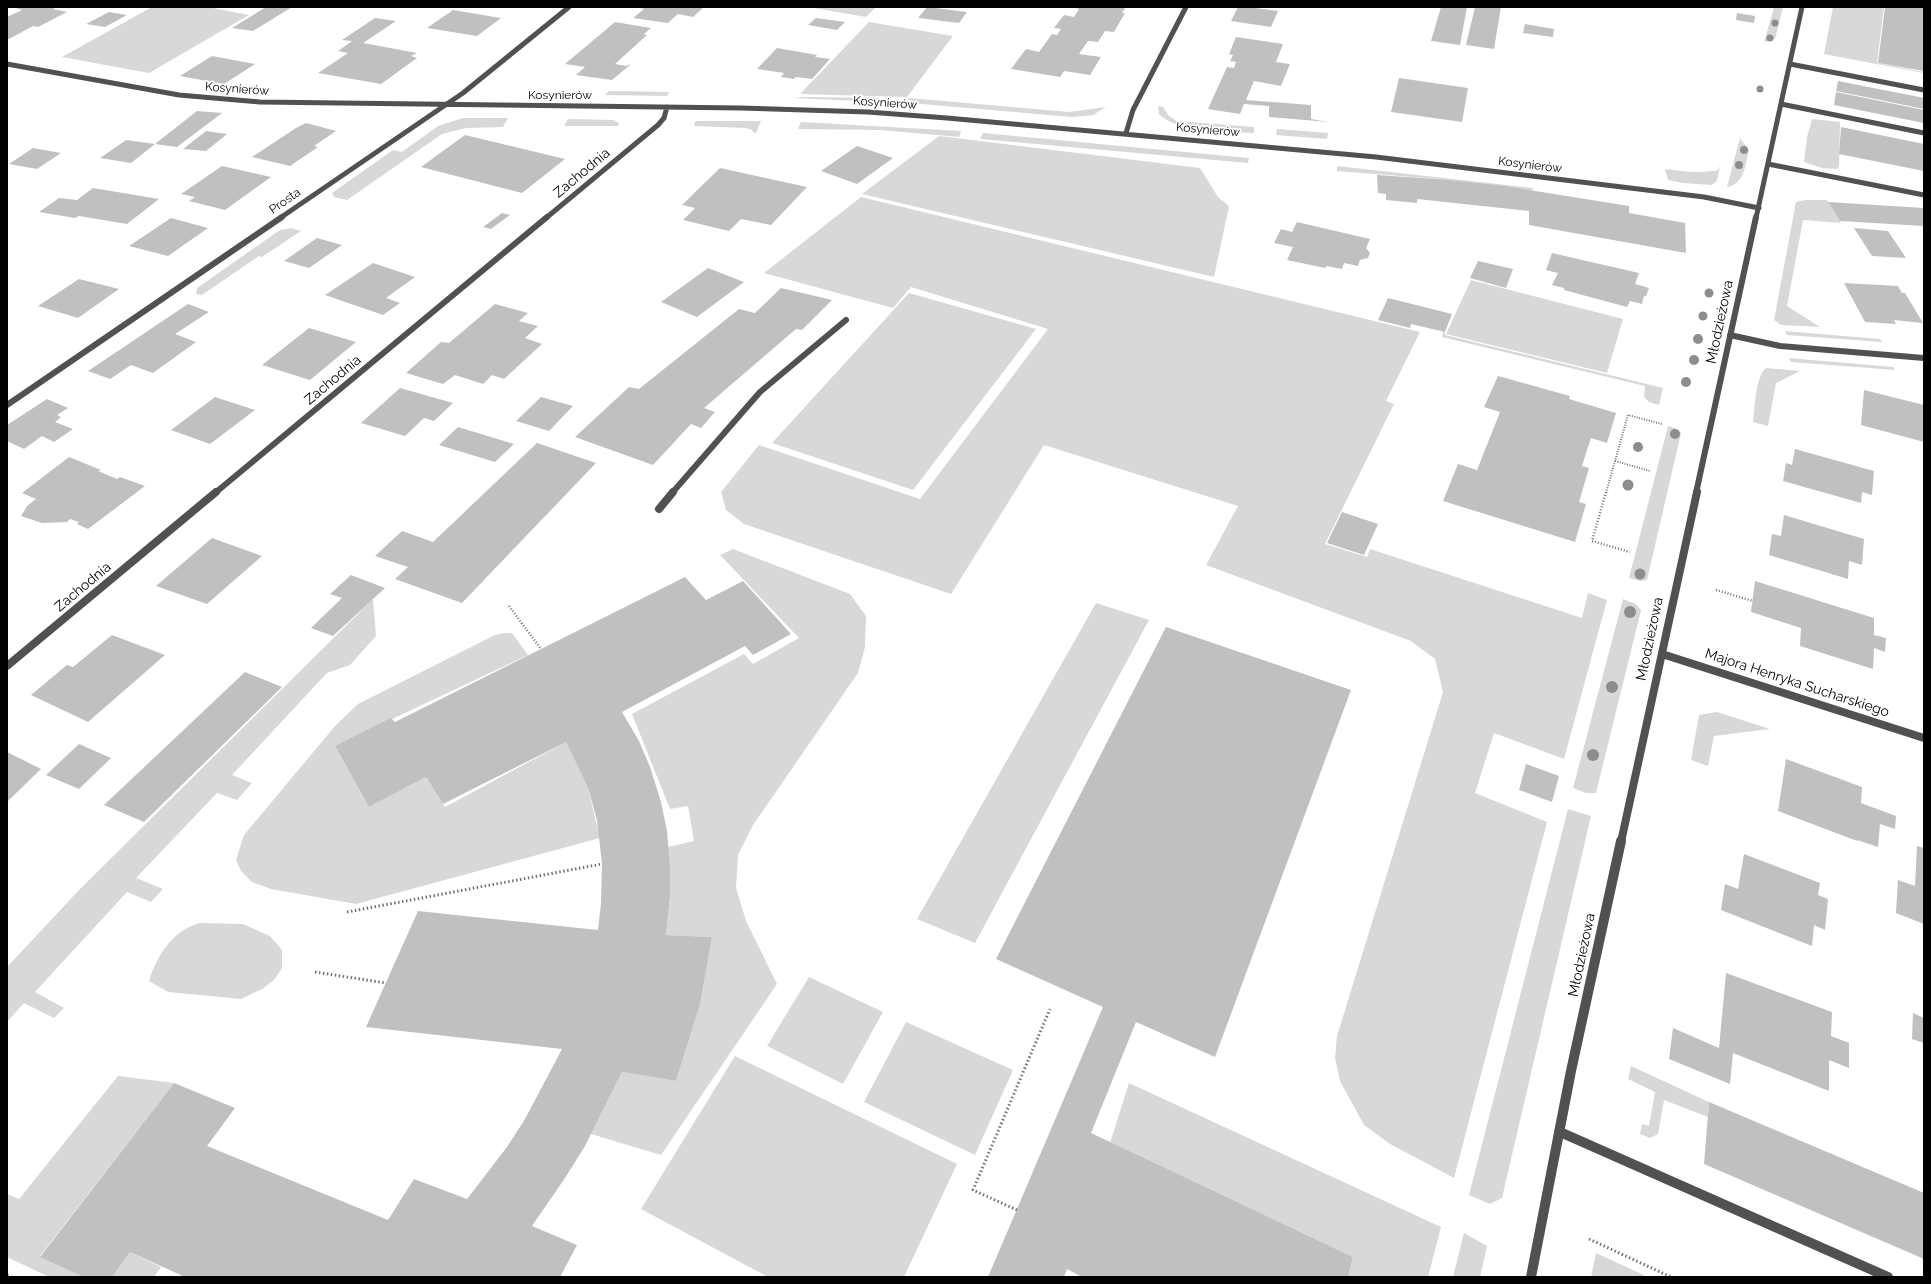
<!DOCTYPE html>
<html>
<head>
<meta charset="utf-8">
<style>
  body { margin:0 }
  #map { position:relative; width:1931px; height:1284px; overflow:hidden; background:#fff; font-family:Raleway,sans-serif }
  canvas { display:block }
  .frame { position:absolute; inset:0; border:8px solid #000; pointer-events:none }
</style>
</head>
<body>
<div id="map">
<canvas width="1931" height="1284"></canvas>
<div class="frame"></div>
</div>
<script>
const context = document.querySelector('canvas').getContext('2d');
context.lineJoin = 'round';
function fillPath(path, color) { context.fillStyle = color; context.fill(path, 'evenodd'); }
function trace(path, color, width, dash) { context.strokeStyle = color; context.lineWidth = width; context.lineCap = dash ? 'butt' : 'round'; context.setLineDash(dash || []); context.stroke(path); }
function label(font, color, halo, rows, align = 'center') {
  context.font = font + ' Raleway,sans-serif'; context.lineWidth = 3.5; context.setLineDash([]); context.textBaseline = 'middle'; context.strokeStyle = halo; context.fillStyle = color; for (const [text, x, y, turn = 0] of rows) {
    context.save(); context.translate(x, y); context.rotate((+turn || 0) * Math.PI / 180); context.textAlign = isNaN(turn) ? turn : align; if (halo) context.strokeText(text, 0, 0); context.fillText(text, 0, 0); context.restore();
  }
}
fillPath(new Path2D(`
  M152,7H208L249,15L149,73L62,57Z
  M808,7H876L866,17Z
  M1774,7H1783L1775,39L1764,42Z
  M1833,7H1884L1877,63L1924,72V73L1824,54Z
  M869,22L953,36L907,97L800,94Z
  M609,91L669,92L667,96L605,95Z
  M802,97L879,98L881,102L794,98Z
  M909,98L1069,112L1106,107L1093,115L1072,117L910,103L907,102Z
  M1158,106L1163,107L1169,116L1177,121L1254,127V133C1228,131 1177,133 1159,114Z
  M463,118H508L503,127L466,128L442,134L347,200L334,197L332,193L393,150L402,152L438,126Z
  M568,119L613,120L619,123L618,126H564Z
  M1812,119L1840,122L1839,166L1837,169L1822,168L1804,162L1807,137Z
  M695,121H761L756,133H754L752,130L746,128L694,126Z
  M801,122L961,131L959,137L881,130L798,129Z
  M1277,129L1328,133L1327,139L1276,135Z
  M983,133L1249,158L1248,163L980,139Z
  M939,136L1200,168L1218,197L1229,206L1214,277L862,194Z
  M1740,138L1749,150C1745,165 1745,184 1727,187Z
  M1720,165L1717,181L1712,185L1683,183L1668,180L1665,169C1683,171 1700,174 1718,170Z
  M1337,166L1533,188L1532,191L1450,180L1337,171Z
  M861,197L1420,332L1386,401L1394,404L1325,544L1367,557L1370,549L1373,550L1582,618L1588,593L1607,600L1564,759L1494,733L1475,793L1547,822L1454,1178L1390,1144L1364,1125L1340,1081L1335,1058L1337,1036L1443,692L1435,659L1411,641L1206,565L1238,506L1044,445L951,594L744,524L726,510L721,492L759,445L920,499L1048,329L911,287L893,308L764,273Z
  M1805,200H1827L1841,223L1803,220L1787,306L1820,327L1781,325L1774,320L1796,202Z
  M291,228L301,231L262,257L259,256L202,295L196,294L197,288L280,230Z
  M1471,280L1623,319L1607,373L1446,334Z
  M909,293L1036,329L913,490L772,443Z
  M1785,331L1880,339L1882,342L1787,335Z
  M1443,332H1445V335L1663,388L1659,405L1649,402L1644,397L1645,386L1442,337Z
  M1789,358L1893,367L1895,370L1791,362Z
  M1766,368L1800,371L1776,383L1768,426L1753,422C1755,408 1755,377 1766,368Z
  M1668,426L1677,429L1681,433L1647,580L1640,581L1629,578Z
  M733,549L850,594L866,616L865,647L858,673L753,825L738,855L736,888L746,921L777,984L661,1155L591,1134L622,1072L676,1081L700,1005L712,937L666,935L670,896L668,847L694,841L688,806L670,809L632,714L744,654L753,664L799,638L720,555Z
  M373,599L376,636L350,665L327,673L232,775L252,783L237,800L217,793L136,878L163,889L151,902L127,892L35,992L64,1008L54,1018L24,1003L7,1022V967L80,889Z
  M1623,599L1636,604L1641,610L1596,793H1586L1573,788Z
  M1096,603L1149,620L975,943L917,919Z
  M503,633H512L528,655L335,746L369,807L426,777L445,807L566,742L588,788L600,838L356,904L271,889L252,882L241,871L236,860L244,835L335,726L358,704L493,636Z
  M1717,712L1770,729L1714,736L1708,766L1691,760L1699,715Z
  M1568,809L1591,816L1502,1198L1490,1204L1469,1195Z
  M200,923L243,924L270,936L282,950V968L274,980L262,989L241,999L168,992L149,981C157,955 173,930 200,923Z
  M809,977L883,1012L843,1084L767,1046Z
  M906,1022L1013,1070L975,1155L864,1102Z
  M735,1056L957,1164L904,1277H768L641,1209Z
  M1631,1066L1709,1102L1708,1117L1664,1100L1658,1134L1650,1138L1640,1134L1642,1124L1649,1126L1655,1092L1628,1079Z
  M118,1076L174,1083L40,1256L84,1277H49L7,1257V1194L19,1199Z
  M1129,1083L1441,1227L1428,1277H1348L1353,1257L1110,1143Z
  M1464,1233L1487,1246L1480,1277H1453Z
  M130,1252L161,1267L154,1277H112Z
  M1596,1253L1648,1277H1591Z`), '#d8d8d8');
fillPath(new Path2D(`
  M12,7H57L53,9L67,12L38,27L33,26L7,40V17L22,10Z
  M266,7H292L253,31L232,28Z
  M638,7H704L693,17L678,14L668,23L633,18L644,9Z
  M927,7L967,12L959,23L918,18Z
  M1073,7H1126L1122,13H1125L1114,32L1105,31L1098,42L1088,41L1079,54L1101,57L1090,75L1064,71L1060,77L1011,69L1026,49L1039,52L1052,34L1057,35L1061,29L1054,28L1064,15L1074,17L1079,9Z
  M1238,7H1247L1278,11L1271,27L1231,21Z
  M1441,7H1467L1460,45L1431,41Z
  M1475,7H1501L1494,49L1466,45Z
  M1885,7H1924V71L1878,63Z
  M453,10L501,18L477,36L427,28Z
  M109,12L127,15L105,27L86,24Z
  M1737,13L1755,16L1754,23L1736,20Z
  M375,18L396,21L363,43L417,53L411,56L417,58L381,84L318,73L348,53L338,51L352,41L342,40Z
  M816,18L845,22L837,30L808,25Z
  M615,22L651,28L644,34L647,35L615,64L626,66L631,64L612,80L576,75L585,67L565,64Z
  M1525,24L1554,29L1553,37L1523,33Z
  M1236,37L1283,44L1276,62L1290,64L1281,86L1254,81L1246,100L1311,105V119L1329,122L1269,117V106L1244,104L1240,114L1208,109L1227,67L1234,68L1236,62L1230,61L1233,55L1229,54Z
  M777,48L817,55L815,57L830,59L812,79L796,77L794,79L781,77L784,73L757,69Z
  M212,56L255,64L224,84L180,76Z
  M1399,78L1468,88L1462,122L1391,112Z
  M1838,81L1924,98V109L1836,91Z
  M1836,92L1924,110V123L1834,105Z
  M197,111L222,113L177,147L155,144Z
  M306,123L336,131L314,146L318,147L290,166L252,157L296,128Z
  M1841,127L1924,144V171L1839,154Z
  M206,131L227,134L206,151L183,149Z
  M465,135L565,159L522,193L421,167Z
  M126,140L155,144L131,163L100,158Z
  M857,146L893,158L857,184L821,171Z
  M33,148L61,153L37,169L9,164Z
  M222,166L271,177L225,210L189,201L195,197L181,194Z
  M720,168L807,187L771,225L741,219L729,231L683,220L695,208L682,205Z
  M1377,175L1450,180L1504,186L1629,206V213L1685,223L1686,253L1529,225V211L1417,199V203L1386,200V194L1378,193Z
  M93,188L159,199L127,224L79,216L75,218L39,212L59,198L77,200Z
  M1828,202L1924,208V226L1840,221Z
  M502,213L510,215L491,229L483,227Z
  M171,218L208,228L168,256L129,246Z
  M1297,222L1370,239L1366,248L1370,253L1368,258L1360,260L1358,266L1344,263L1342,269L1327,266L1325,268L1287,260L1293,247L1274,243L1281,229L1292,232Z
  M1854,228L1888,231L1906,258L1872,256Z
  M317,238L342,245L309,268L284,261Z
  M1552,253L1639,273L1635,284L1649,288L1646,296H1644L1642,304L1630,301L1627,307L1564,290V288L1552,285L1558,273L1546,270Z
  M1478,261L1513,269L1506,288L1470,278Z
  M373,263L415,277L386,298L400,303L383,315L325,295Z
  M708,268L744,282L697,317L661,302Z
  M79,279L119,289L78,318L38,306Z
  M1844,283L1898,286L1902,293H1905L1923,323L1894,320L1896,324L1865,322Z
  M781,288L832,300L802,330L796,329L704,408L715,412L701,428L691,424L653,465L575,437L629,387L639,389L739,309L755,313Z
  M1388,298L1452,314L1445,332L1411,324L1410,328L1378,320Z
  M188,304L209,312L175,334L196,342L153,373L131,365L110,379L88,371Z
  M495,304L528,313L519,321L538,326L525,338L542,344L504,379L492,375L483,384L455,375L443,384L406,373L441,342L449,343Z
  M309,328L356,342L310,380L262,365Z
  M1498,376L1570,396L1569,399L1616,413L1607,443L1591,438L1582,466L1589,468L1579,502L1586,504L1575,542L1443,501L1458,464L1477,470L1500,412L1484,407Z
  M400,388L453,403L434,421L424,418L405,436L361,423Z
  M1864,390L1924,405V442L1861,425Z
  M215,397L255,410L210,444L171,430Z
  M541,397L573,406L549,431L516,421Z
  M47,399L68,408L57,415L61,417L55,422L73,429L54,442L42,436L24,449L7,441V425Z
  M458,427L514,444L495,462L439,445Z
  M537,443L596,463L462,603L395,579L408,567L375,556L402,531L433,542Z
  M1795,449L1874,471L1872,495L1862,492L1861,503L1783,481L1786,463L1792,465Z
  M69,457L101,470L98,471L117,479L120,477L145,486L88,529L77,524L79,522L70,519L67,522L42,523L21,516L27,506L36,499L22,493Z
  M1342,512L1378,524L1364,555L1327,543Z
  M1784,515L1864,539L1862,565L1849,561L1848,579L1769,555L1772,534L1781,536Z
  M212,538L262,556L207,604L156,586Z
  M351,575L385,588L333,636L311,628L342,598L330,594Z
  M685,577L706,600L743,581L791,634L753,655L745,646L622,712L639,741L650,767L661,802L667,831L670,868V896L666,935L712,937L700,1005L676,1081L622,1072L585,1146L565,1178L532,1226L577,1245L560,1277H185L130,1252L112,1277H84L40,1257L174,1083L235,1108L207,1146L388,1220L414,1179L467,1199L507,1147L525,1119L562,1049L366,1027L418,911L598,930L601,903L602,864L597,820L588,788L566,742L443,804L426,777L369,807L335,746L391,718L395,722Z
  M1755,581L1874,618V635L1886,638L1885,652L1874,648L1873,669L1800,646L1801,628L1751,612Z
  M1166,627L1351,690L1215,1057L1136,1022L1091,1133L1353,1257L1348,1277H1082L1067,1269L1064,1277H988L1103,1007L996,959Z
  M112,635L165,655L88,722L31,695L67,665L73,667Z
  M245,672L282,687L144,822L104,805Z
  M79,744L111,758L79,789L46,775Z
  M7,752L41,769L7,802Z
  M1786,759L1862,787L1861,803L1896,816L1895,829L1880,824L1878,847L1857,840V841L1778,811Z
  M1526,764L1559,776L1552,802L1519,790Z
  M1917,846L1924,848V924L1896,913L1898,880L1915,886Z
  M1744,854L1820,883L1818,895L1828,899L1825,930L1814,925L1812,946L1721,910L1725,884L1738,889Z
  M1726,973L1832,1012L1831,1036L1849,1043V1068L1829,1060V1091L1733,1053L1730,1084L1669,1059L1673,1028L1719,1048Z
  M1913,1013L1924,1018V1043L1912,1039Z
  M1709,1102L1924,1193V1259L1704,1164Z`), '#c0c0c0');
trace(new Path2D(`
  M1615,461L1650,471
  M1606,493L1628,415L1662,424`), '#737373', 2, [1, 1.5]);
trace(new Path2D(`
  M1606,492L1592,541L1630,552
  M1716,590L1753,601
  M509,606L541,649`), '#737373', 2.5, [1, 2]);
trace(new Path2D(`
  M347,912L602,864
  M315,972L386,983
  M1017,1210L973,1190L1050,1009
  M1589,1239L1671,1277
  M7,1275L11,1277`), '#737373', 3, [1.5, 2.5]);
trace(new Path2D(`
  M672,493L760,392L846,320`), '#515151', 6);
trace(new Path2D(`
  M659,509L673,492`), '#515151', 8);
trace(new Path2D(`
  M7,64L179,95L260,102L741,108L868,112L947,118L1376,157L1704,197L1759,208
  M1790,64L1924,90
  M1781,104L1924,133
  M1126,133L1133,110L1186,7
  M1768,164L1924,195
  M280,218L463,93L569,7
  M546,218L658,125L664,118L667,107
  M1756,218L1802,7`), '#515151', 5);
trace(new Path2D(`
  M1730,335L1780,346L1924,358
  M7,405L282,217
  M215,493L547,217
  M1696,493L1756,217`), '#515151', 6);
trace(new Path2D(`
  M1662,654L1924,738
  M7,666L216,492
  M1621,842L1697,492`), '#515151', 8);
trace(new Path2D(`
  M1560,1132L1888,1277
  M1531,1277L1571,1071L1621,841`), '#515151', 10);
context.fillStyle = '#8d8d8d';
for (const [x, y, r] of [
  [1775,23,3.5],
  [1770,38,3.5],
  [1760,89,3.5],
  [1744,150,4],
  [1739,165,4],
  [1709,293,4.5],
  [1703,316,4.5],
  [1698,339,5],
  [1694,360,5],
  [1686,382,5],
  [1675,434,5],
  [1638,447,5],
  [1628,485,5.5],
  [1640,574,5.5],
  [1630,612,6],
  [1612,687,6],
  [1593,755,6]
]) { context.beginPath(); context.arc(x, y, r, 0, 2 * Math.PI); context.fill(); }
label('12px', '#000', '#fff', [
  ["Kosynierów",237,89,4],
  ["Kosynierów",560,95],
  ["Kosynierów",885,103,4],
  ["Kosynierów",1208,130,5],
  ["Kosynierów",1530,165,7],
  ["Prosta",285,201,-35]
]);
label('14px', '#000', '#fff', [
  ["Zachodnia",582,173,-40],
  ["Młodzieżowa",1720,322,-78],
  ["Zachodnia",333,380,-40],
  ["Zachodnia",83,587,-40],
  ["Młodzieżowa",1650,639,-78],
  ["Majora Henryka Sucharskiego",1797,683,18],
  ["Młodzieżowa",1582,955,-78]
]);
</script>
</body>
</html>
